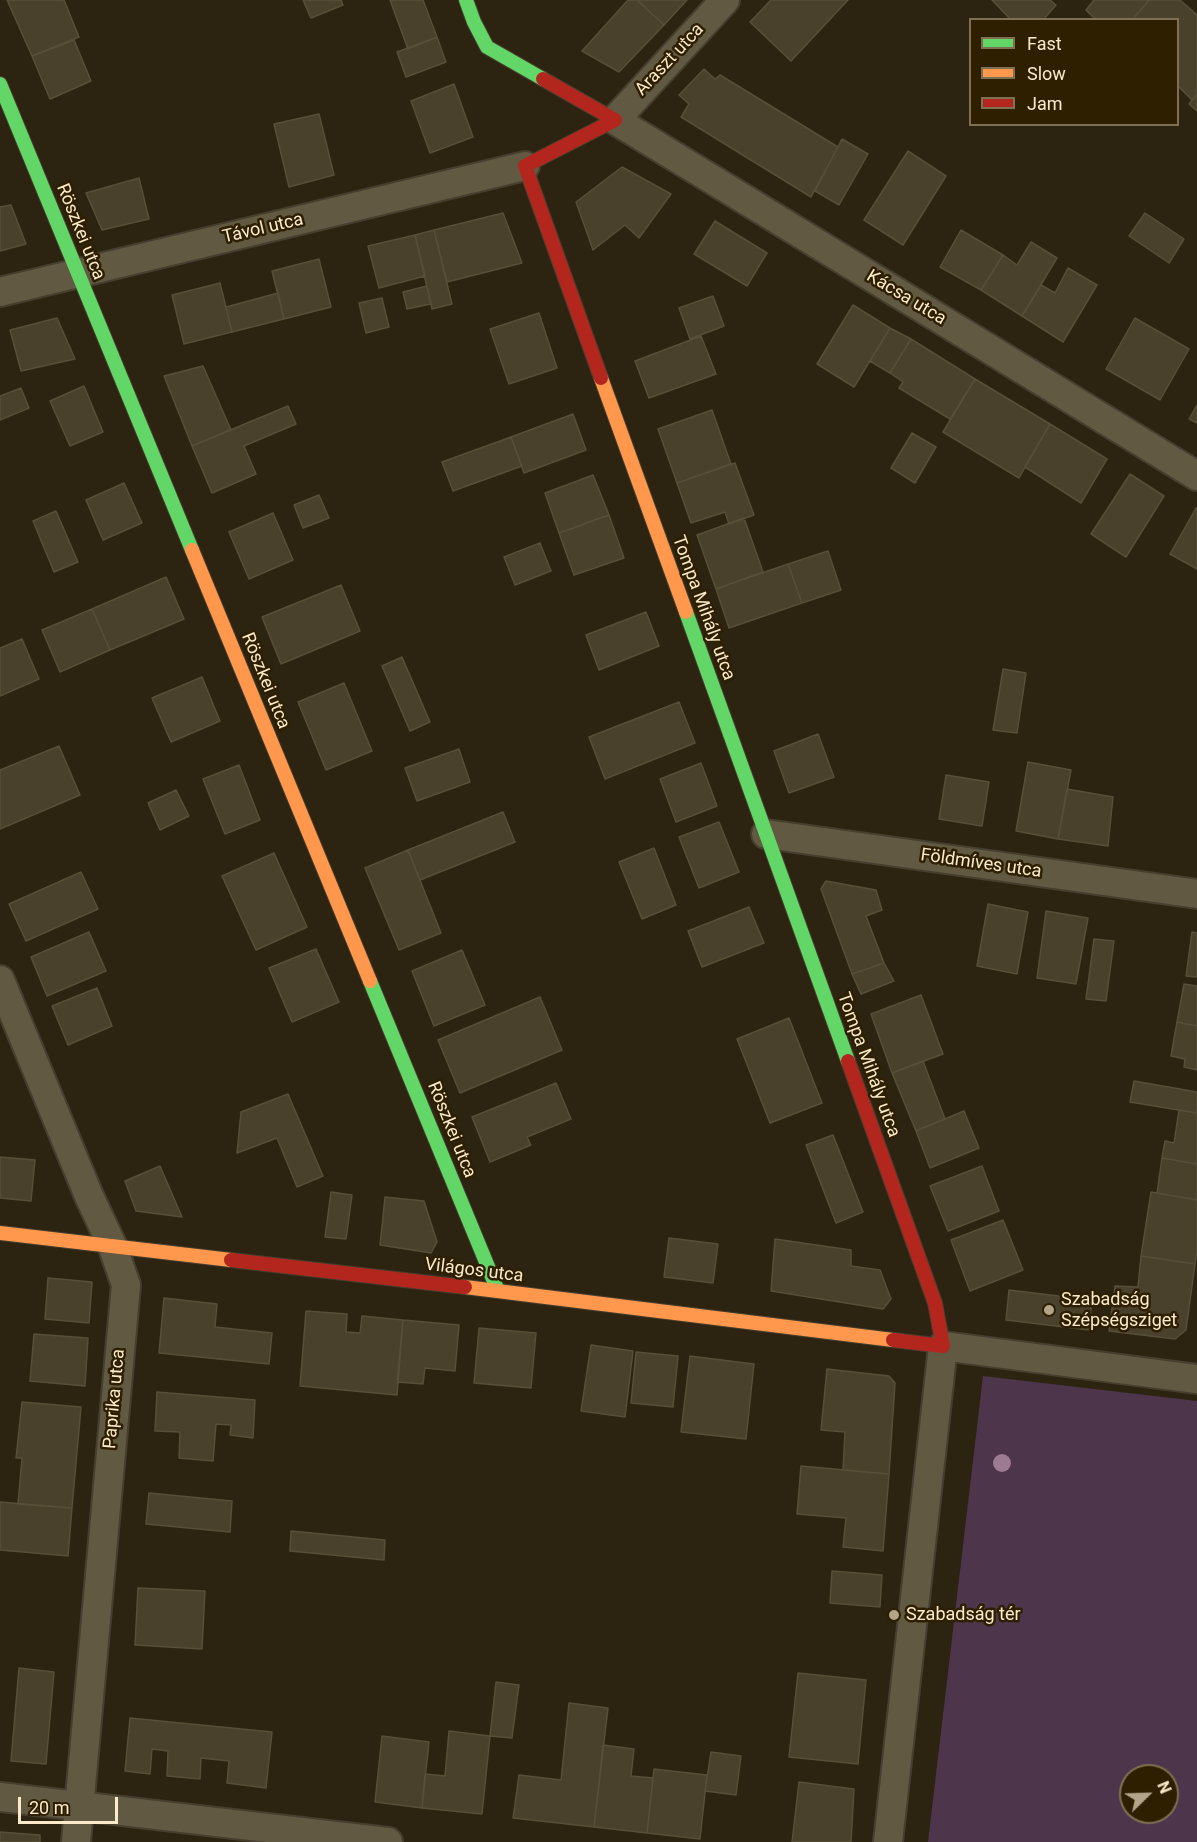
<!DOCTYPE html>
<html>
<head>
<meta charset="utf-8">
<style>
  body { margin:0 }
  #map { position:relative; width:1197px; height:1842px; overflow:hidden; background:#2c2410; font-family:Roboto,sans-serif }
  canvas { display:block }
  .legend { position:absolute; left:969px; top:18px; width:210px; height:108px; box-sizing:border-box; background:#2d1f00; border:2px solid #7f7051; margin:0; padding:8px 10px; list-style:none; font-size:18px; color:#faeaca }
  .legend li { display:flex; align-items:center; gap:12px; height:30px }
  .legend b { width:30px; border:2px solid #7f7051 }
  .north { position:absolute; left:1119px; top:1764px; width:60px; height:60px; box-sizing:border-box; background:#2d1f00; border:2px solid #7f7051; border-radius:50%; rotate:67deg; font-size:16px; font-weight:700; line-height:24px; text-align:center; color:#faeaca }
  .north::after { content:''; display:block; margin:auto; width:21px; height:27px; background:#b2a589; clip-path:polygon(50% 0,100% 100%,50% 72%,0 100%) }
  .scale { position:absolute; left:18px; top:1797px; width:100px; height:27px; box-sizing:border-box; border:3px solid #faeaca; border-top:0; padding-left:8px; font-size:18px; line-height:21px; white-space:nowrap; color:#faeaca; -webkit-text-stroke:4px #2d1f00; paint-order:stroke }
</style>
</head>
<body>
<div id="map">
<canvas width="1197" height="1842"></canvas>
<ul class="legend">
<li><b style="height:8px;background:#63d668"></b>Fast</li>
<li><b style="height:8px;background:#ff974d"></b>Slow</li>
<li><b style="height:8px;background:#b3261e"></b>Jam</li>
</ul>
<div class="north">N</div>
<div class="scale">20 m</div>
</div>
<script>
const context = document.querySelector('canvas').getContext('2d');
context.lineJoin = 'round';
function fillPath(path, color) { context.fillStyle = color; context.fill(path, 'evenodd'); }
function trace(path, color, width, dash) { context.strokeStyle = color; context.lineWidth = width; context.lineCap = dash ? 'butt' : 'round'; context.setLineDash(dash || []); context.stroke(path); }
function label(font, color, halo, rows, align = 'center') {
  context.font = font + ' Roboto,sans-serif'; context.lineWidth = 5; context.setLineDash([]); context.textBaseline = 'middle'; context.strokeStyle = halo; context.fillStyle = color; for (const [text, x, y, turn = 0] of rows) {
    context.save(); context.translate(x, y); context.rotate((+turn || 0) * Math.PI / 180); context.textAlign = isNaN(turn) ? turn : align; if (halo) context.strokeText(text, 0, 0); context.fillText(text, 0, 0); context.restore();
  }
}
fillPath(new Path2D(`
  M983,1376L1197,1401V1842H928ZM1131,1776H1167V1812H1131Z`), '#4d354b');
const building = new Path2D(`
  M7,0H64L79,37L32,56Z
  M303,0H341L343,5L311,18Z
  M390,0H423L437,37L408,49Z
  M628,0H637L664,25L619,72L582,51Z
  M637,0H687L664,25Z
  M771,0H848L791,61L750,22Z
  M992,0H1050L1056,5L1043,20H1011Z
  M1094,0H1149L1132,20H1096L1086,10Z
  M1149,0H1180L1197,15V94L1192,100L1178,86V20H1132Z
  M437,37L446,62L406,77L397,52Z
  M74,40L91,81L50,99L32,56Z
  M704,69L715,79L720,75L838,147L811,197L681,117L689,104L679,95Z
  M454,84L473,137L430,153L411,101Z
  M1197,94V111L1189,104Z
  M319,114L334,175L289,187L274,124Z
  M842,139L868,154L839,205L815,191Z
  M908,151L946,176L903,245L864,220Z
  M622,167L671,194L639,238L625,225L593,250L576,202Z
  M139,178L149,219L102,230L86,193Z
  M11,205L26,244L0,251V207Z
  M503,213L522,263L447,282L434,230Z
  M1145,213L1184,239L1169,263L1129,236Z
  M715,221L767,253L747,286L694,254Z
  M434,230L452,304L432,309L415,235Z
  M961,230L1003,255L981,290L940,267Z
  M415,235L425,276L379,288L368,246Z
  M1031,242L1057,258L1022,316L981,290L1003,255L1017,265Z
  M319,259L331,307L284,319L272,271Z
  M1068,268L1097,285L1063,342L1022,316L1041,285L1055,293Z
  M220,283L232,332L184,344L172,295Z
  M427,286L431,304L407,309L403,292Z
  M278,293L284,319L232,332L226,307Z
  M713,296L724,326L690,339L679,308Z
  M382,298L389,327L366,333L359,303Z
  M853,305L890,328L854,387L817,364Z
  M539,313L557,368L509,384L490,329Z
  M57,318L75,359L21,371L10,330Z
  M1135,318L1189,349L1160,400L1106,369Z
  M890,328L911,339L890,373L870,361Z
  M701,336L716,374L649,398L635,361Z
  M911,339L975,379L950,419L899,388L903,382L890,373Z
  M203,366L231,430L192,446L164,376Z
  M975,379L1050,424L1019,478L943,432Z
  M84,386L103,432L70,446L50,401Z
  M21,388L29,408L0,420V396Z
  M1197,405V423L1189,419Z
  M288,406L296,424L244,446L256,474L212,493L192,446Z
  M712,410L731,464L677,483L658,429Z
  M573,414L586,450L524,473L511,437Z
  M1050,424L1107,459L1081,503L1025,467Z
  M912,433L936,447L915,483L891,468Z
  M511,437L522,466L453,491L442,462Z
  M735,463L754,515L729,524L725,512L691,523L677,483Z
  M1130,474L1164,496L1126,557L1091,534Z
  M593,475L609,515L559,533L545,493Z
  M124,483L142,523L103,540L86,500Z
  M319,495L329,518L303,528L294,505Z
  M1196,508H1197V569L1170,554Z
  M56,511L78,562L54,572L33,521Z
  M273,513L293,560L249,579L229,532Z
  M609,515L624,558L574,575L559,533Z
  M744,518L763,572L716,589L697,535Z
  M540,543L551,571L515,585L504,557Z
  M828,551L841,590L802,603L788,564Z
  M788,564L802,603L729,628L716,589Z
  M166,577L184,619L110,650L92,609Z
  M341,585L360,631L281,664L262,617Z
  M92,609L110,650L60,672L42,630Z
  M646,612L659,646L599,670L586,635Z
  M22,639L39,679L0,696V648Z
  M402,657L430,722L410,731L382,666Z
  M1003,669L1026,673L1017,733L993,730Z
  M202,677L220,721L171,742L152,698Z
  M344,683L372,751L326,770L298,702Z
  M679,702L695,743L605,779L589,737Z
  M818,734L834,777L789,793L774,751Z
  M59,746L80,795L0,829V770Z
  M459,749L470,782L417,801L405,768Z
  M1028,762L1071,770L1058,839L1016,831Z
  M701,763L717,806L676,822L660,779Z
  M239,765L260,820L225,834L203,779Z
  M946,775L989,782L982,826L939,819Z
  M1067,789L1113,797L1108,846L1058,839Z
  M176,790L189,816L160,830L148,803Z
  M503,812L515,842L420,880L408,850Z
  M719,822L739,872L699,888L679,837Z
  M654,848L676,905L642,919L619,862Z
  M408,850L441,933L399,950L365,868Z
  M274,853L307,927L256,950L222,876Z
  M81,872L98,909L26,941L9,904Z
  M826,881L876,890L882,910L866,916L884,963L852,974L821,889Z
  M988,904L1028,912L1017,974L977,966Z
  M749,907L764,943L702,967L688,931Z
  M1046,911L1088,918L1076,984L1037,978Z
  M89,932L106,971L47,996L31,957Z
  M1192,932L1197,933V977L1186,976Z
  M1094,939L1114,941L1106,1001L1086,999Z
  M316,949L339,1002L292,1022L269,968Z
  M462,950L485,1005L434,1026L412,971Z
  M884,963L894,981L861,994L852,974Z
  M1184,984L1197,986V1026L1177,1022Z
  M97,988L112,1026L68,1045L52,1006Z
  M921,995L943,1054L892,1073L871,1014Z
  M540,997L562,1050L460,1093L438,1040Z
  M789,1018L822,1103L770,1123L737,1039Z
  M1177,1022L1197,1026V1070L1184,1067L1185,1059L1171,1056Z
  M923,1061L945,1119L916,1131L892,1073Z
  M1134,1081L1197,1092V1113L1130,1102Z
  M556,1083L571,1119L527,1137L531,1145L490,1162L472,1117Z
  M288,1094L323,1176L297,1187L277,1138L237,1153L241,1112Z
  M1179,1110L1197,1113V1164L1162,1158L1165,1141L1174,1143Z
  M964,1111L979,1148L930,1168L916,1131Z
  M833,1135L863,1212L836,1223L806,1145Z
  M0,1157L35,1160L31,1201L0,1198Z
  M1162,1158L1197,1164V1200L1157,1193Z
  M160,1166L182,1217L136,1211L125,1181Z
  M982,1166L999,1211L948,1231L930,1186Z
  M331,1192L352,1195L346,1239L325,1237Z
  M1151,1192L1197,1200V1251L1195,1264L1141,1256Z
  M385,1197L424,1201L437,1242L431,1253L380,1245Z
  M1003,1220L1023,1270L970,1291L951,1240Z
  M669,1238L718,1244L713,1283L664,1277Z
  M775,1239L851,1250V1266L880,1270L891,1299L883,1309L771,1291Z
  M1141,1256L1195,1264L1186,1330L1175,1339L1109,1331L1115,1286L1138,1287Z
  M48,1278L92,1282L89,1323L45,1319Z
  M1009,1290L1092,1300L1089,1330L1006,1320Z
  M164,1298L217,1304L215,1327L272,1333L269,1364L159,1353Z
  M306,1311L347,1314L346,1332L360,1333L362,1316L403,1320L397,1395L300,1386Z
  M403,1320L459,1325L455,1371L425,1368L423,1384L397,1382Z
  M479,1328L536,1333L531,1388L474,1383Z
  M34,1334L88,1338L85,1386L30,1381Z
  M591,1345L633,1351L625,1417L581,1411Z
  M636,1352L678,1356L673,1407L631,1403Z
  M690,1356L754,1364L746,1439L681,1432Z
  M827,1369L889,1376L895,1383L889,1474L843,1470L845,1432L821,1430Z
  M157,1392L255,1400L253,1438L230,1435L231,1425L216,1424L213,1461L179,1458L180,1432L155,1431Z
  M22,1402L81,1407L72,1508L18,1504L22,1458H16Z
  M801,1466L889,1474L883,1551L843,1547L846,1518L797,1514Z
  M149,1493L232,1501L230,1532L146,1524Z
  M0,1502L72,1508L68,1556L0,1550Z
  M291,1531L385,1540L384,1560L290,1551Z
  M832,1571L882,1575L880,1607L830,1603Z
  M138,1588L205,1591L202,1649L135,1645Z
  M19,1668L54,1672L46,1764L11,1761Z
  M798,1673L866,1680L858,1764L789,1757Z
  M496,1682L519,1685L512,1738L490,1736Z
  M569,1703L608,1708L594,1827L513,1818L519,1775L561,1780Z
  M130,1718L272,1732L266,1788L227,1783L229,1761L201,1758L200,1779L167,1776L168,1751L152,1749L150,1774L125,1771Z
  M449,1731L490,1736L482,1814L422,1808L425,1774L445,1776Z
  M382,1736L429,1742L422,1808L375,1802Z
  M603,1745L634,1749L631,1776L653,1778L647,1833L594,1827Z
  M711,1752L741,1756L736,1795L705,1791Z
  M654,1769L707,1775L700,1839L647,1833Z
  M799,1782L854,1789L851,1842H792Z
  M0,1832L40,1835V1842H0Z`);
fillPath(building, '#4a412c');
trace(building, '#584f38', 1.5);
const street = new Path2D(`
  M725,0L615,120L1197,476
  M0,292L525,166
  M766,834L1197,894
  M0,980L89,1196L112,1245L126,1285L76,1842
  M0,1797L388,1842
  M888,1842L943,1346L1197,1379`);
const fast = new Path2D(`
  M466,0L474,22L487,47L543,79
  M0,84L192,550
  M686,612L848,1061
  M370,981L498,1291`);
const slow = new Path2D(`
  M601,378L686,612
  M192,550L370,981
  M0,1233L231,1260
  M465,1287L893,1340`);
const jam = new Path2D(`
  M543,79L615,120L525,166L601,378
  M848,1061L935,1303L943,1346L893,1340
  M231,1260L465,1287`);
trace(street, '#463e2e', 32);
trace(fast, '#463e2e', 16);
trace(slow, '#463e2e', 16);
trace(jam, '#463e2e', 16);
trace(street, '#625942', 28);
trace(fast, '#63d668', 14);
trace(slow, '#ff974d', 14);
trace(jam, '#b3261e', 14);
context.fillStyle = '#9d7b92';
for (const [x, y] of [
  [1002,1463]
]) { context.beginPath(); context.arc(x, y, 9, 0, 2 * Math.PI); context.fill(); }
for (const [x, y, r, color] of [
  [1049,1310,6,"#b2a589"],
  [894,1615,6,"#b2a589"]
]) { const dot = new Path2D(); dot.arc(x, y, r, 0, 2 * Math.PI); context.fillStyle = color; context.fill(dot); trace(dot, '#2d1f00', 2); }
label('18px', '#faeaca', '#2d1f00', [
  ["Araszt utca",670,60,-47],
  ["Távol utca",263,229,-13],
  ["Röszkei utca",80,232,68],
  ["Kácsa utca",906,298,31],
  ["Tompa Mihály utca",703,608,70],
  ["Röszkei utca",265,681,68],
  ["Földmíves utca",981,864,8],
  ["Tompa Mihály utca",868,1065,70],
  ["Röszkei utca",451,1130,68],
  ["Világos utca",474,1271,7],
  ["Paprika utca",115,1399,-85]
]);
label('18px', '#faeaca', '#2d1f00', [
  ["Szabadság",1061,1300],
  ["Szépségsziget",1061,1321],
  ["Szabadság tér",906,1615]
], 'left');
</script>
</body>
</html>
